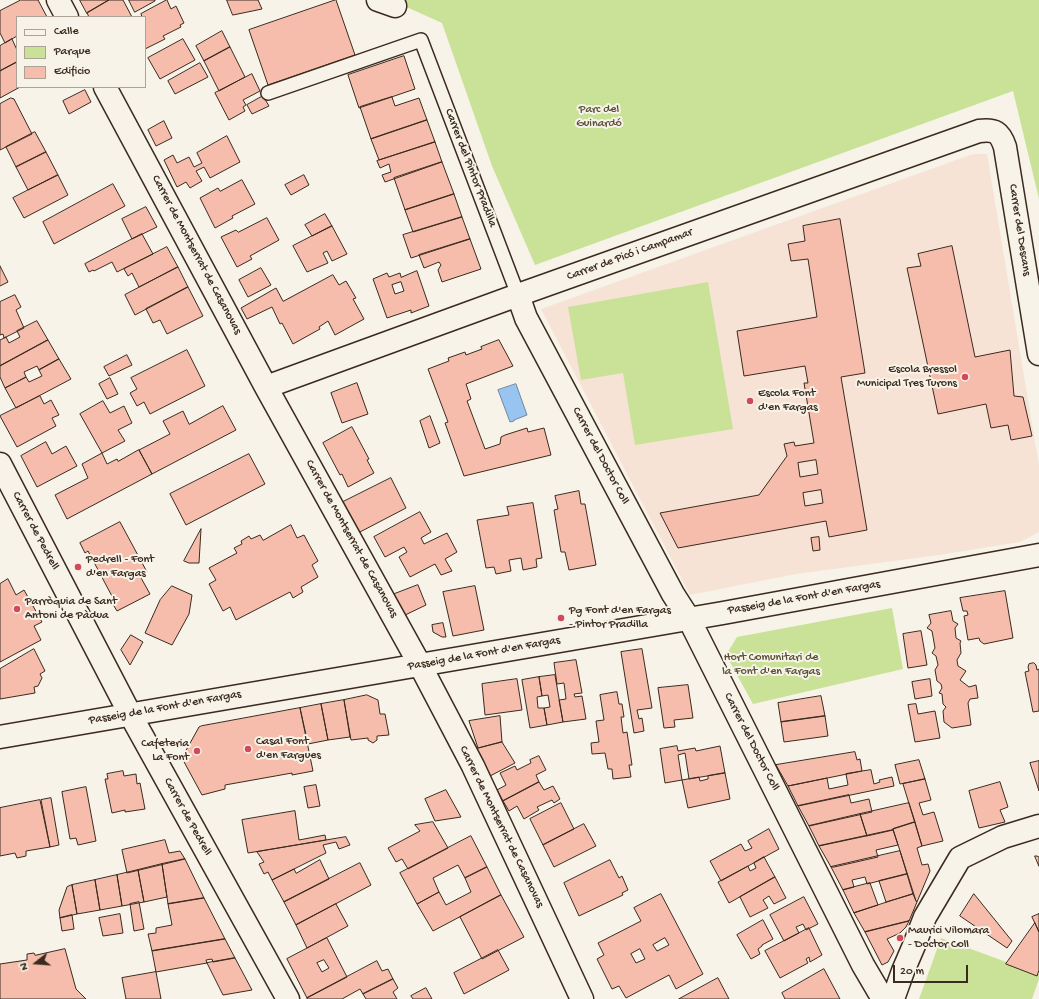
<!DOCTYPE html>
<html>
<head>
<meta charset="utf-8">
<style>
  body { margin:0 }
  #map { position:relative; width:1039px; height:999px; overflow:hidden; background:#f7f3e8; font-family:"Gochi Hand",sans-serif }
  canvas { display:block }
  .legend { position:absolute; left:16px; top:16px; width:130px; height:72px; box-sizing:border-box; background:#f7f3e8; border:1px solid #aca397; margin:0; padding:5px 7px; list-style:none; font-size:12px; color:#3b2a1e }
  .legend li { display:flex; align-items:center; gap:8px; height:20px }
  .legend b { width:20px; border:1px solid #aca397 }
  .north { position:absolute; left:16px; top:943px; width:40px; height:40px; -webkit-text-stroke:3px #f7f3e8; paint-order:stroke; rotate:253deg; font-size:11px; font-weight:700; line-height:16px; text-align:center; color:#3b2a1e }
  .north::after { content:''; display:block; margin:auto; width:14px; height:18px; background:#3b2a1e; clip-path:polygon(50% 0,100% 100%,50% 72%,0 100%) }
  .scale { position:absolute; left:893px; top:965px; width:75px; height:18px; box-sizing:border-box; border:2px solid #3b2a1e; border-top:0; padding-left:5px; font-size:12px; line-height:14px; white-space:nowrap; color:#3b2a1e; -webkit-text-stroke:3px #f7f3e8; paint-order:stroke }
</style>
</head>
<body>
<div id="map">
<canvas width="1039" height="999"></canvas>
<ul class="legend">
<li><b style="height:5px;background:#f7f3e8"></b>Calle</li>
<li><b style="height:11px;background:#c9e298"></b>Parque</li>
<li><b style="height:11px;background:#f6bdad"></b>Edificio</li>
</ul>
<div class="north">N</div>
<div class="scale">20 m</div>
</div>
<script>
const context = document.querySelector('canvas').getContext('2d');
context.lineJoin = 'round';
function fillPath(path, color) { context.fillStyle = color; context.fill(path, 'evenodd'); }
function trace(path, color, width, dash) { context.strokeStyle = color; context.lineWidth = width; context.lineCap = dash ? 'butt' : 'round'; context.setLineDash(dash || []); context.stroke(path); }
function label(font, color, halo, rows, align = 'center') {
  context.font = font + ' "Gochi Hand",sans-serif'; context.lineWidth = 4; context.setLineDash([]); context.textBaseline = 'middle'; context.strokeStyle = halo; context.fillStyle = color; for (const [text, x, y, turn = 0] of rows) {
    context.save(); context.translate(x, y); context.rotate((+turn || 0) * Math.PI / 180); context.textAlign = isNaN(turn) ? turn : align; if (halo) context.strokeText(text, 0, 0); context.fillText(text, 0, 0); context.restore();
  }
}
fillPath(new Path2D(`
  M973,154H987L1039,466V532L1020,542L939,555L796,574L690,595L541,309Z`), '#f7e3d6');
fillPath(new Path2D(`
  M391,0H1039V199L1013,91L535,265L492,166L442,23Z
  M708,282L733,429L635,445L623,373L581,380L568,307Z
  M892,608L903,669L753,704L726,655L737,637Z
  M941,938L1039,974V979L1032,999H919Z`), '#c9e298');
const water = new Path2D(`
  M516,384L527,415L514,420V421L510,422L498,390Z`);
fillPath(water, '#97c4f1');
trace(water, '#72869d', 1);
const building = new Path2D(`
  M21,0H38L47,17H17V36L5,43L0,33V11Z
  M80,0H109L87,13Z
  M109,0H123L132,17H89L87,13Z
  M129,0H155V1L135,12Z
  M167,0L171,9L176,6L184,23L180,25L181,27L163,36L165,39L145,49V17H142L141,14Z
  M227,0H258L262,9L233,15Z
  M336,0L355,55L268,85L249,30Z
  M222,31L230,47L204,61L196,46Z
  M12,39L17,50V62L0,71V46Z
  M183,39L195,60L160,79L148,58Z
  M230,47L245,77L219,91L204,61Z
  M404,56L415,89L359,108L348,75Z
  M17,62V87H20L0,98V71Z
  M200,63L208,77L175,94L168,81Z
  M252,74L260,91L243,100L246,105L243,107L245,111L229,120L215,93Z
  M85,90L91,102L69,114L63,101Z
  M263,96L269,106L252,114L247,105Z
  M392,97L395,106L419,98L427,120L371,139L360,107Z
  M11,98L14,99L32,134L0,150V104Z
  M427,120L435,142L379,160L371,139Z
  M164,121L172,138L156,146L148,130Z
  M35,132L46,152L16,167L6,147Z
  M227,136L240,162L210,178L204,167L196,171L202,181L190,188L186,182L177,187L164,160L173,155L177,163L189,157L194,167L202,163L197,153Z
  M435,142L442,162L385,182L382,175L391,172L389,164L380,168L377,161Z
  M46,152L58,175L28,190L16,167Z
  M442,162L454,194L405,210L394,178Z
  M58,175L68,195L24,218L13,198Z
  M304,175L309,185L291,195L285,185Z
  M242,180L255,204L232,216L233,218L215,228L200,198L218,188L220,191Z
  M113,184L125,206L54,244L43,222Z
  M454,194L462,217L413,232L405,210Z
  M146,207L157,227L132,239L122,219Z
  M325,214L332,226L312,236L305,225Z
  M462,217L470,239L411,258L403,235Z
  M267,218L279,240L250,256L252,259L237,267L221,237L236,230L238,232Z
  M840,219L865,373L841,377L867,530L829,537L826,521L678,548L660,513L759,495L787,456L784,444L794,442L795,446L814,443L804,383H808L805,366L744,376L737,331L817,317L808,259L791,261L788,244L805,241L803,226ZM816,460L818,474L800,477L798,463ZM821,490L823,503L805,506L803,493Z
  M332,226L347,254L332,261L327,251L323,253L328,263L307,272L293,246Z
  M142,234L153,254L117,272L112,262L94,271L93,270L89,272L85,264Z
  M470,239L481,269L442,282L438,270L441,265L439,262L424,268L419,255Z
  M952,246L975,357L1010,350L1014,396L1023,397L1032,436L1011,440L1008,425L991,428L986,404L938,414L907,268L921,266L918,254Z
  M167,247L178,267L139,287L132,273L128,276L124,269Z
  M0,266L8,282L0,286Z
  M178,267L188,287L135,315L125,295Z
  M261,268L271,285L248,297L239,280Z
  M417,271L429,306L411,313V310L387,318L373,279L387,273L389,277L400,273L401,277ZM401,282L404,291L395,294L392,285Z
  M333,275L339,285L346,281L356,298L353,299L364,319L335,335L328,321L319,327L320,329L293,344L282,323L280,324L272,307L247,319L241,308L276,288L283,301Z
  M188,287L203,316L167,334L160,320L153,323L146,309Z
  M15,295L21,307L16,310L24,328L4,338L3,334L0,335V302Z
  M37,321L48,340L0,366V340L6,337L9,343L20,337L17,331Z
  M48,340L59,359L39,370L37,366L24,372L26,377L5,388L0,377V366Z
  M499,340L513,366L466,384L471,399L467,401L485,449L500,444L501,437L505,435L527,428L528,432L544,428L551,455L464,476L445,423L448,422L428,369L449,361L448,358L465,352L466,355L482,349L481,347Z
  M187,350L205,386L150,414L144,402L137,406L130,393L137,389L131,378Z
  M127,355L132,365L109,376L104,367Z
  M59,359L71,379L16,408L5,388L26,377L29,382L42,376L39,370Z
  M110,378L118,394L107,399L99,384Z
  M357,383L368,414L342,423L331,393Z
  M40,396L44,404L51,400L59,415L52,418L56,426L17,447L0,416Z
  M103,401L110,413L124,406L132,423L118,430L125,441L102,453L80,414Z
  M223,406L236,430L152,474L139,450L170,434L163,421L183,411L189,424Z
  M430,416L440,443L429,448L420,421Z
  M352,427L369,459L367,460L374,473L348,487L342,474L340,475L323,443Z
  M46,442L52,454L66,446L77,466L37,487L21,456Z
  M139,450L152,474L67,519L55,495L88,478L82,464L102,453L107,464L117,459L118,461Z
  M249,454L265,484L186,525L170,494Z
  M391,478L406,508L358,533L343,502Z
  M579,491L581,504H585L596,565L569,570L565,552H561L554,510L558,509L555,496Z
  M533,503L542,558L536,559L537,567L523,570L521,558L509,560L511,571L496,574L494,567L486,568L477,520L509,515L507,507Z
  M420,512L431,532L421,538L424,544L447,533L457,552L445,559L452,571L441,575L435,564L410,577L399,557L407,552L404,547L385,557L374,537Z
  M120,522L147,572L140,576L150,594L117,611L111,601L114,600L88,551L85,553L80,543Z
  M291,525L297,538L304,535L318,561L312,565L318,577L301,587L303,592L293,598L290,592L236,620L230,607L223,611L209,584L216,580L209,568L237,553L234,548L242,544L241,541L249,536L251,539L260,535L263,540Z
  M201,529L199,563H189L184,561Z
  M819,537L820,550L813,551L811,538Z
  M8,579L16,595L24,590L42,622L34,626L41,640L0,662V584Z
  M418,585L426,605L403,616L392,595Z
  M172,586L192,595L189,614L172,645L145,633L160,600Z
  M475,586L484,630L453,636L443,592Z
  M1005,591L1013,638L984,644L980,641L979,638L968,640L964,616L968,615L967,611H963L960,598Z
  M951,611L953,621L958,624L955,628L956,638L961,641L960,643L961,653L957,660L958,666L966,671L960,680L969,687L976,685L978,698L970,699L968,703L971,725L952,728L944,722L943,711L946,707L943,704L942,694L939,693L942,688L941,684L937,681L935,670L938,665L936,656L932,653L935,648L932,631L927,628L931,623L929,615Z
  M443,623L446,637H442L433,632L432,625Z
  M921,631L927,665L908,668L903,634Z
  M131,635L143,642L130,665L121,650Z
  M34,649L45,671L40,674L42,678L38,686L34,687L35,693L0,699V669Z
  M642,649L652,708L637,710L639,719L642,718L644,731L634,733L621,652Z
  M576,660L582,693L574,694L575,697L582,696L586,719L563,722L559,700L566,699L564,683L557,684L554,663Z
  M1034,663L1036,665L1037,670L1039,669V711L1033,712L1025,672L1029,671L1028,667L1029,664Z
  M555,675L563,722L547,725L544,708L550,707L548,695L542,696L539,677Z
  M539,677L542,696L537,697L538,708H544L547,725L530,728L522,680Z
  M517,679L522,710L485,715L482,684Z
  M930,679L932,696L915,699L912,682Z
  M688,685L693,718L674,720L675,727L664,728L658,688Z
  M617,692L619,704H622L624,717H621L623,733L627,732L632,765H629L631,777L613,779L612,769H608L605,753L592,754L591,743L599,742L596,721L604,720L600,695Z
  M367,695L378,700L380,714H385L389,735L377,736V740L373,743L368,740V738L351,740L344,700Z
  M821,696L825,716L781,722L778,703Z
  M344,700L350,737L328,740L321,704Z
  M321,704L328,740L308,744L300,708Z
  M916,704L918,714L935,711L940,738L915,742L908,705Z
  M300,708L313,771L292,775V773L225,785V789L202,795L183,760L184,754L199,727L201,726Z
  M500,716L502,742L478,748L469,721Z
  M825,716L828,736L784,742L781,722Z
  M502,742L515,763L490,776L476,749Z
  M677,746L678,751L695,748L696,751L720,746L725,773L689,779L685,753L678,755L682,780L665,783L660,749Z
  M855,752L857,760L860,759L862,771L788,786L776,765Z
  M539,756L546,770L536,775L539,782L503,801L497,790L506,785L500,773L515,766L517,770L531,763L530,760Z
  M919,760L925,779L900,784L895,765Z
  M1039,761V791L1030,763Z
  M871,770L874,784L880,782L879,780L892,777L894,786L798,806L788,786L827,778L829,789L848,785L846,774Z
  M123,771L124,776L136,774L137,784L140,783L145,809L125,812V810L112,813L105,779H108L107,774Z
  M725,773L730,799L688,808L682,780L699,777L700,781L708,779V776Z
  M925,779L931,800L919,803L923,815L934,812L943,841L922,846L903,784Z
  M539,782L544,790L553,786L560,799L554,803L552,800L537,807L539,810L524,819L517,806L509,811L503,801Z
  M1000,782L1008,807L1000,810L1005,822L979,828L969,791Z
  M316,785L320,806L308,808L304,787Z
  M86,787L96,841L78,845L76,838L70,839L62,792Z
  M446,790L461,817L435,821L425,799Z
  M849,795L851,803L869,799L872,812L809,826L798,806Z
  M51,798L59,845L50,847L41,800Z
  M40,800L50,847L26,851V856L17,858L15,853L0,856V808Z
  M561,803L574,829L543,845L530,819Z
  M909,803L915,822L893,829V830L867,836L860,814Z
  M295,811L299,840L325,835L326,840L248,853L242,820Z
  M860,814L867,836H866L819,846L809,826Z
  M433,822L448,848L408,869L402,859L396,862L388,848L420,831L415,825Z
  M915,822L922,846L917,848L922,865L928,864L930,871L917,902L916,901L893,829Z
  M584,824L596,846L554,867L543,845Z
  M769,829L779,849L721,881L710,861L741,844L745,851L752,848L748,841Z
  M893,830L898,845L876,850L878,857L834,867H831L819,846Z
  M471,836L487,867L465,878L458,865L433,878L439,892L417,904L400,873Z
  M346,837L350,845L339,849L336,842L323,845L326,853L272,880L268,872L264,874L259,864L264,862L257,852Z
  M165,840L169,853L180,851L185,859L127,873L122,850Z
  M900,851L907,874L867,884L865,877L852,880L854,887L843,890L831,867Z
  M1035,856H1037L1039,857V866Z
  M764,857L775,877L729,903L718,882L748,866L750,871L756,868L754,863Z
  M185,859L204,898L168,904L162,864Z
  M320,860L329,879L284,902L272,880L294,869L296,873Z
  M610,860L619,878L622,876L628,890L622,893L623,895L579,916L564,883Z
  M360,863L371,885L296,925L284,902Z
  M162,864L167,897L144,902L138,870Z
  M487,867L501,895L433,931L417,904L439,892L446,905L471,892L465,878Z
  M138,870L144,902L122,906L117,875Z
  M907,874L913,894L886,902L879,881Z
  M117,875L122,906L100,910L95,880Z
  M775,877L786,898L774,904L769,896L763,900L768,908L750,917L740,897Z
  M95,880L100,910L77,914L72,885Z
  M870,883L878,905L854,913L843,890Z
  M72,885L77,914L60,918L59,910L67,887Z
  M661,894L703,974L676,989L669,975L626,998L619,986L612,989L597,959L604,955L598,943L641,921L634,908ZM665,938L669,945L657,951L653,945ZM640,949L645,959L636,963L631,954Z
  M913,894L916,901L917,902L909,921L865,932L854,913Z
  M974,894L1012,941L1007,948L960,916Z
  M501,895L524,937L482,959L460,917Z
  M804,897L818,924L806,930L803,924L796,927L799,933L784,941L770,915Z
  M204,898L225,939L152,951L148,934L156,933V928L172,925L168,904Z
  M139,902L144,929L134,931L130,904Z
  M336,904L348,926L307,948L296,925Z
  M120,914L123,933L103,936L99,918Z
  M1039,914V932L1032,917Z
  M72,915L74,929L62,931L60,918Z
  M763,920L773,939L762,945V946L758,949L760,954L751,959L737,935Z
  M909,921L906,927L900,933L887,939L894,951L888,962L882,965L865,932Z
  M1035,923L1039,932V970L1037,976L1006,964Z
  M809,928L822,955L810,962L809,957L806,959L808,963L780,978L765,951Z
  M327,938L347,977L307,998L287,959ZM324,960L329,968L322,972L317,963Z
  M225,939L235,958L213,962L212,959L206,960L207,963L156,972L152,951Z
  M65,949L76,989L86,999H0V964L27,960V954L34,953L35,955Z
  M498,950L509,970L464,994L454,973Z
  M235,958L252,990L223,995L207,963Z
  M377,961L382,971L388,969L393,979L363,994L360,989L342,999H307V998Z
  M824,969L840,999H785L782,993Z
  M156,972L161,999H126L122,978Z
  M718,978L729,999H679Z
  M393,979L398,988L393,992L397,999H366L363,994Z
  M426,988L432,999H413L411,996Z`);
fillPath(building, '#f6bdad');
trace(building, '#3b2a1e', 1);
const service = new Path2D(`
  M268,93L421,40L518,295`);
const minor = new Path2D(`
  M58,0L67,17
  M378,0L395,6
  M105,87L266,387L420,665L473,766L582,999
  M518,295L526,318L673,594L689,619L863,965L883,999
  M266,387L518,295L979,131C995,129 1000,132 1005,147L1039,354
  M0,464L130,714L288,999
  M0,737L723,613L1039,555
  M893,999L903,971L915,943L925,917L960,858L1003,837L1039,826`);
trace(service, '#3b2a1e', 16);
trace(minor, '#3b2a1e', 25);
trace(service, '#f7f3e8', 13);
trace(minor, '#f7f3e8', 22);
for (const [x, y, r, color] of [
  [965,377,4,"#d1495b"],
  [750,401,4,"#d1495b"],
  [78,567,4,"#d1495b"],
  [17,609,4,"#d1495b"],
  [561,618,4,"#d1495b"],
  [248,749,4,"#d1495b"],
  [197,751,4,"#d1495b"],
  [900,938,4,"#d1495b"]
]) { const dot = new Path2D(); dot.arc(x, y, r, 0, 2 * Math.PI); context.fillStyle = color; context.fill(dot); trace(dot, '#f7f3e8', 1.5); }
label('12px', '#574f36', '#f7f3e8', [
  ["Parc del",599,110],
  ["Guinardó",599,124],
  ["Hort Comunitari de",771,658],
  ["la Font d'en Fargas",771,672]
]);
label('12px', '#3b2a1e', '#f7f3e8', [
  ["Carrer del Pintor Pradilla",470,168,69],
  ["Carrer del Descans",1019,230,81],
  ["Carrer de Montserrat de Casanovas",196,255,62],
  ["Carrer de Picó i Campamar",630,255,-20],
  ["Carrer del Doctor Coll",600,456,62],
  ["Carrer de Pedrell",35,531,62],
  ["Carrer de Montserrat de Casanovas",351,539,61],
  ["Passeig de la Font d'en Fargas",804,598,-10],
  ["Passeig de la Font d'en Fargas",484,654,-10],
  ["Passeig de la Font d'en Fargas",165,708,-10],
  ["Carrer del Doctor Coll",751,742,63],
  ["Carrer de Pedrell",187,817,61],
  ["Carrer de Montserrat de Casanovas",501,827,64]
]);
label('12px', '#3b2a1e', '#f7f3e8', [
  ["Escola Bressol",957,370,"right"],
  ["Municipal Tres Turons",957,384,"right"],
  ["Escola Font",758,394],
  ["d'en Fargas",758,408],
  ["Pedrell - Font",86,560],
  ["d'en Fargas",86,574],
  ["Parròquia de Sant",25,602],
  ["Antoni de Pàdua",25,616],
  ["Pg Font d'en Fargas",569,611],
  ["- Pintor Pradilla",569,625],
  ["Casal Font",256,742],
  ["d'en Fargues",256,756],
  ["Cafeteria",189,744,"right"],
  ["La Font",189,758,"right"],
  ["Maurici Vilomara",908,931],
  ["- Doctor Coll",908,945]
], 'left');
</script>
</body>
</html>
